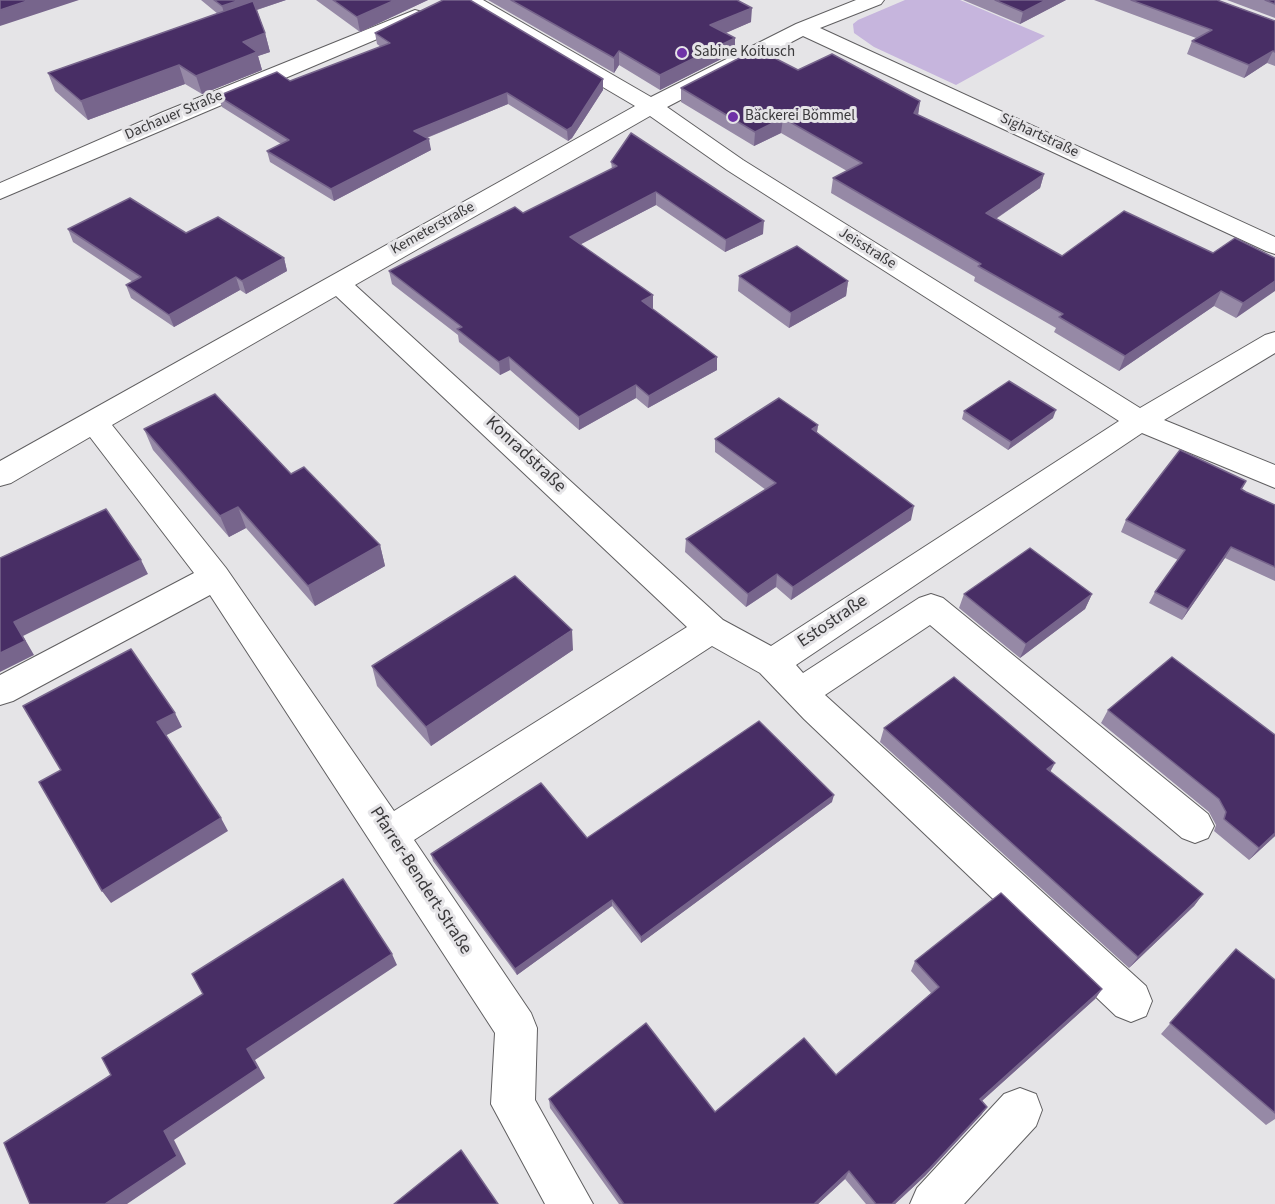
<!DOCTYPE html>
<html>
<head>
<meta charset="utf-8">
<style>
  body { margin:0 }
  canvas { display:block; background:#e5e4e7 }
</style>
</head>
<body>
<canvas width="1275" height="1204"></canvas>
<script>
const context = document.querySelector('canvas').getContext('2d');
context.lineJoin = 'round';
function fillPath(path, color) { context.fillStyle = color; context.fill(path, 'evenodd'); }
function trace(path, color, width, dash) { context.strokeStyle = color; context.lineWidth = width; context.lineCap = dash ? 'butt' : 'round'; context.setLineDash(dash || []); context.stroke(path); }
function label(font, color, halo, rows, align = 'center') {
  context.font = font + ' "Source Sans 3",sans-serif'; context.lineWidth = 6; context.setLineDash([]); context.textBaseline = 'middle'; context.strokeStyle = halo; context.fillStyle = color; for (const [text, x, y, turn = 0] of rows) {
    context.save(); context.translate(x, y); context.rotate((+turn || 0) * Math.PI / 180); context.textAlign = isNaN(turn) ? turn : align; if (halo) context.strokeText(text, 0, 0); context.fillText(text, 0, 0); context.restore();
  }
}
fillPath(new Path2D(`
  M905,0H960L1045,36L956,85L874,47L854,33L853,24L858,20Z`), '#c6b5dd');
const minor = new Path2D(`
  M459,0H483L651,97L796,24L856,0H884L881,4L820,28L1275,237V254L1266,251L803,36L667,107L743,160L1140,408L1265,335L1275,332V353L1164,420L1275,465V488L1142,433L796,665L803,673L919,598L931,594L943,598L1208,814L1214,826L1208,838L1195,843L1182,838L930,625L825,695L1146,986L1152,1001L1146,1016L1131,1022L1116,1016L804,719L760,673L712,646L414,840L531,1013L537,1028L535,1100L593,1204H545L491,1104L495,1033L210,595L13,701L0,705V675L194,573L90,437L11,483L0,486V461L635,106L462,4ZM650,116L727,170L1119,421L771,646L723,620L355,285ZM336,296L687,627L394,811L226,568L112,425Z
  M415,10L422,12L425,16L422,20L0,199V183L163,112Z
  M1020,1088L1036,1094L1042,1110L1036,1126L964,1204H910L917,1188L1004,1094Z`);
trace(minor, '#605f61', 2);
fillPath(minor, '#fff');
fillPath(new Path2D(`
  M201,0H286L257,10L265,33L270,52L258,56L262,70L202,94L185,84L88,120L55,91L48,73L218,14Z
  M316,0H428L360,32Z
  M488,0H737L751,22L725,33L735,52L660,90L619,65L614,73Z
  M963,0H1066L1020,24Z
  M1094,0H1217L1275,21V66L1267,63L1244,78L1187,54L1192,41L1196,38Z
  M1227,0H1275V18Z
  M375,33L603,79V90L572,138L568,141L508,104L427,138L431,150L334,201L270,162L267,151L281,144L222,107L218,96L290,81L381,47L377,44Z
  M798,70L920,101L918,115L1044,174L1040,188L996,219L1062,256L1213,253L1275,258L1236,318L1214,306L1119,371L1054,332L1056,328L974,281L975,277L831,193L833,178L847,171L781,133L754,146L681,102V88Z
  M611,162L763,234L725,252L656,205L580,244L653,308H652L717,370L648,408L636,398L579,430L510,370L500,375L459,342L458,335L392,284L389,271L523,213L612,169Z
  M68,229L186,233L284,258L287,271L246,294L240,290L174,327L131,298L126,285L133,282L73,242Z
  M739,276L848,281L846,296L789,328L738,291Z
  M964,411L1053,418L1008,450L962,419Z
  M818,425L817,432L911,520L791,600L776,587L746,607L685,552L686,539L766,490L715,452V439Z
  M144,429L291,474L380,545L385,566L315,606L246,528L229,537L153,450Z
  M1246,481L1242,489L1246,492L1275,505V581L1225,558L1182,620L1149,603L1155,592L1178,560L1121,532L1126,520Z
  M964,594H1092L1085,609L1020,658L959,608Z
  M573,650L431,746L377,686L372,666Z
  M1108,710L1275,735V836L1249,860L1214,831L1216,825L1209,812L1101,723Z
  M884,728L1050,772L1203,894L1194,906L1129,968L880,742Z
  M832,802L641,943L612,906L517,975L433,861L431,854L587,838Z
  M1226,960L1275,980V1119L1266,1125L1161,1034Z
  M915,961L1102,989L1095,999L982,1101L987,1107L981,1115L925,1176L895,1204H866L845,1179L818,1204H619L550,1108L549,1099L715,1112L836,1075L931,993L911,971Z`), '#9689a6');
fillPath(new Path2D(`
  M30,0H79L0,26V10Z
  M240,0H286L226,20L222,6Z
  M395,0H428L360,32L357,17Z
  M1046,0H1066L1020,24L1023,12Z
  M752,8L751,22L710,40V25Z
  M265,33L270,52L258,56L262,70L202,94L196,76L243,42Z
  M735,38V52L660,90V75Z
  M619,51V65L614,73V58Z
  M1273,51L1267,63L1244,78L1249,65Z
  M179,65L185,84L88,120L81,101Z
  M603,79V90L572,138L568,141L567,130Z
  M507,93L508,104L416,142L414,131Z
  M920,101L918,115L914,113Z
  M783,118L781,133L754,146L755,132Z
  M429,139L431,150L334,201L331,189Z
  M1044,174L1040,188L982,228L986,213Z
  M656,192V205L570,250V237Z
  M764,221L763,234L725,252L726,240Z
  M284,258L287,271L246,294L242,281Z
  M236,277L240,290L174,327L169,315Z
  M848,281L846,296L789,328L791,313Z
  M1275,281V291L1236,318L1243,303Z
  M1221,291L1214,306L1119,371L1125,356Z
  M653,295V308L642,314V301Z
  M509,357L510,370L500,375L499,362Z
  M717,357V370L648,408L649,396Z
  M636,385V398L579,430V417Z
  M1056,410L1053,418L1008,450L1011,442Z
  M818,425L816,438L812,429Z
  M914,506L911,520L791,600L793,587Z
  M238,507L246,528L229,537L220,516Z
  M380,545L385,566L315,606L308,586Z
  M1231,547L1225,558L1182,620L1188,609Z
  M141,560L148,574L23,636L34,655L0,672V653L14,622Z
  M777,574L776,587L746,607L748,594Z
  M1092,594L1085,609L1020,658L1026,644Z
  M572,630L573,650L431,746L426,727Z
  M175,713L182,727L165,736L157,722Z
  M1055,763L1048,776L1047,769Z
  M834,795L832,802L641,943V937Z
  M221,818L228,831L111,903L102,891Z
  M1275,833V836L1249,860L1259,848Z
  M1203,894L1194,906L1129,968L1138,957Z
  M612,900V906L517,975L515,969Z
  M392,954L397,965L255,1060L265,1078L174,1140L186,1164L127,1204H105L164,1131L247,1049Z
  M1102,989L1095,999L974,1108L980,1099Z
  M987,1107L981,1115L925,1176L895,1204H892Z
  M849,1171L845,1179L818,1204H814Z`), '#77658c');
const building = new Path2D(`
  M0,0H30L0,10Z
  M214,0H240L222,6Z
  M333,0H395L357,17Z
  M443,0H470L603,79L572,127L567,130L507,93L414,131L429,139L331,189L267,151L289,140L218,96L277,72L290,81L390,43L375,33Z
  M511,0H737L752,8L710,25L735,38L660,75L619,51L614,58Z
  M995,0H1046L1023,12Z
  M1131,0H1217L1275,21V52L1273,51L1249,65L1192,41L1212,30Z
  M1265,0H1275V4Z
  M253,1L265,33L243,42L257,52L196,76L179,65L81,101L48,73Z
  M757,49L798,70L832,54L920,101L914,113L1044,174L986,213L1062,256L1124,211L1213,253L1235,238L1275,258V281L1243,303L1221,291L1125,356L1059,317L1063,314L978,266L981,264L833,178L862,163L783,118L755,132L681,88Z
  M631,133L764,221L726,240L656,192L570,237L653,295L642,301L717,357L649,396L636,385L579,417L509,357L499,362L457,329L462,327L389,271L515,207L523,213L617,166L611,162Z
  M130,198L186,233L218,217L284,258L242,281L236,277L169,315L126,285L141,277L68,229Z
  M797,246L848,281L791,313L739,276Z
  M1009,381L1056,410L1011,442L964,411Z
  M215,394L291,474L304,467L380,545L308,586L238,507L220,516L144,429Z
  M779,398L818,425L812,429L914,506L793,587L777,574L748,594L686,539L776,483L715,439Z
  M1180,450L1246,481L1241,489L1246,492L1275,505V567L1231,547L1188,609L1155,592L1185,550L1126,520Z
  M106,509L141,560L14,622L25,641L0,653V558Z
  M1030,548L1092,594L1026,644L964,594Z
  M515,576L572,630L426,727L372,666Z
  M131,649L175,713L157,722L221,818L102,891L39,782L61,770L23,706Z
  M1172,657L1275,735V833L1259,848L1224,819L1226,812L1219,799L1108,710Z
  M954,677L1055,763L1047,769L1203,894L1138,957L884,728Z
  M759,721L834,795L641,937L612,900L515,969L431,854L541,783L587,838Z
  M343,879L392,954L247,1049L258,1068L164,1131L177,1156L105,1204H30L4,1143L111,1075L102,1058L203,994L192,974Z
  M1001,893L1102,989L980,1099L987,1107L930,1168L892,1204H876L849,1171L814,1204H624L549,1099L646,1023L715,1112L804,1038L836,1075L939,987L915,961Z
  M1236,949L1275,980V1113L1170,1023Z
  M461,1150L498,1204H394Z`);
fillPath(building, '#482e65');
trace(building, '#77658c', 1.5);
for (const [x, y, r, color] of [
  [682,53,6,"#6f32a7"],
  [733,117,6,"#6f32a7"]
]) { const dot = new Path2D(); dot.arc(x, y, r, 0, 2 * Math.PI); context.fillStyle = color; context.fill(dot); trace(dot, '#e5e4e7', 2); }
label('15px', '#3a393b', '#e5e4e7', [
  ["Sabine Koitusch",694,53],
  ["Bäckerei Bömmel",745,117]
], 'left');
label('15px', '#3a393b', '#e5e4e7', [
  ["Dachauer Straße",174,116,-23],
  ["Sighartstraße",1039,136,25],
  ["Kemeterstraße",433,229,-29],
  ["Jeisstraße",867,249,32]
]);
label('18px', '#3a393b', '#e5e4e7', [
  ["Konradstraße",525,455,43],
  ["Estostraße",833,622,-34],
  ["Pfarrer-Bendert-Straße",420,881,57]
]);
</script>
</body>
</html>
